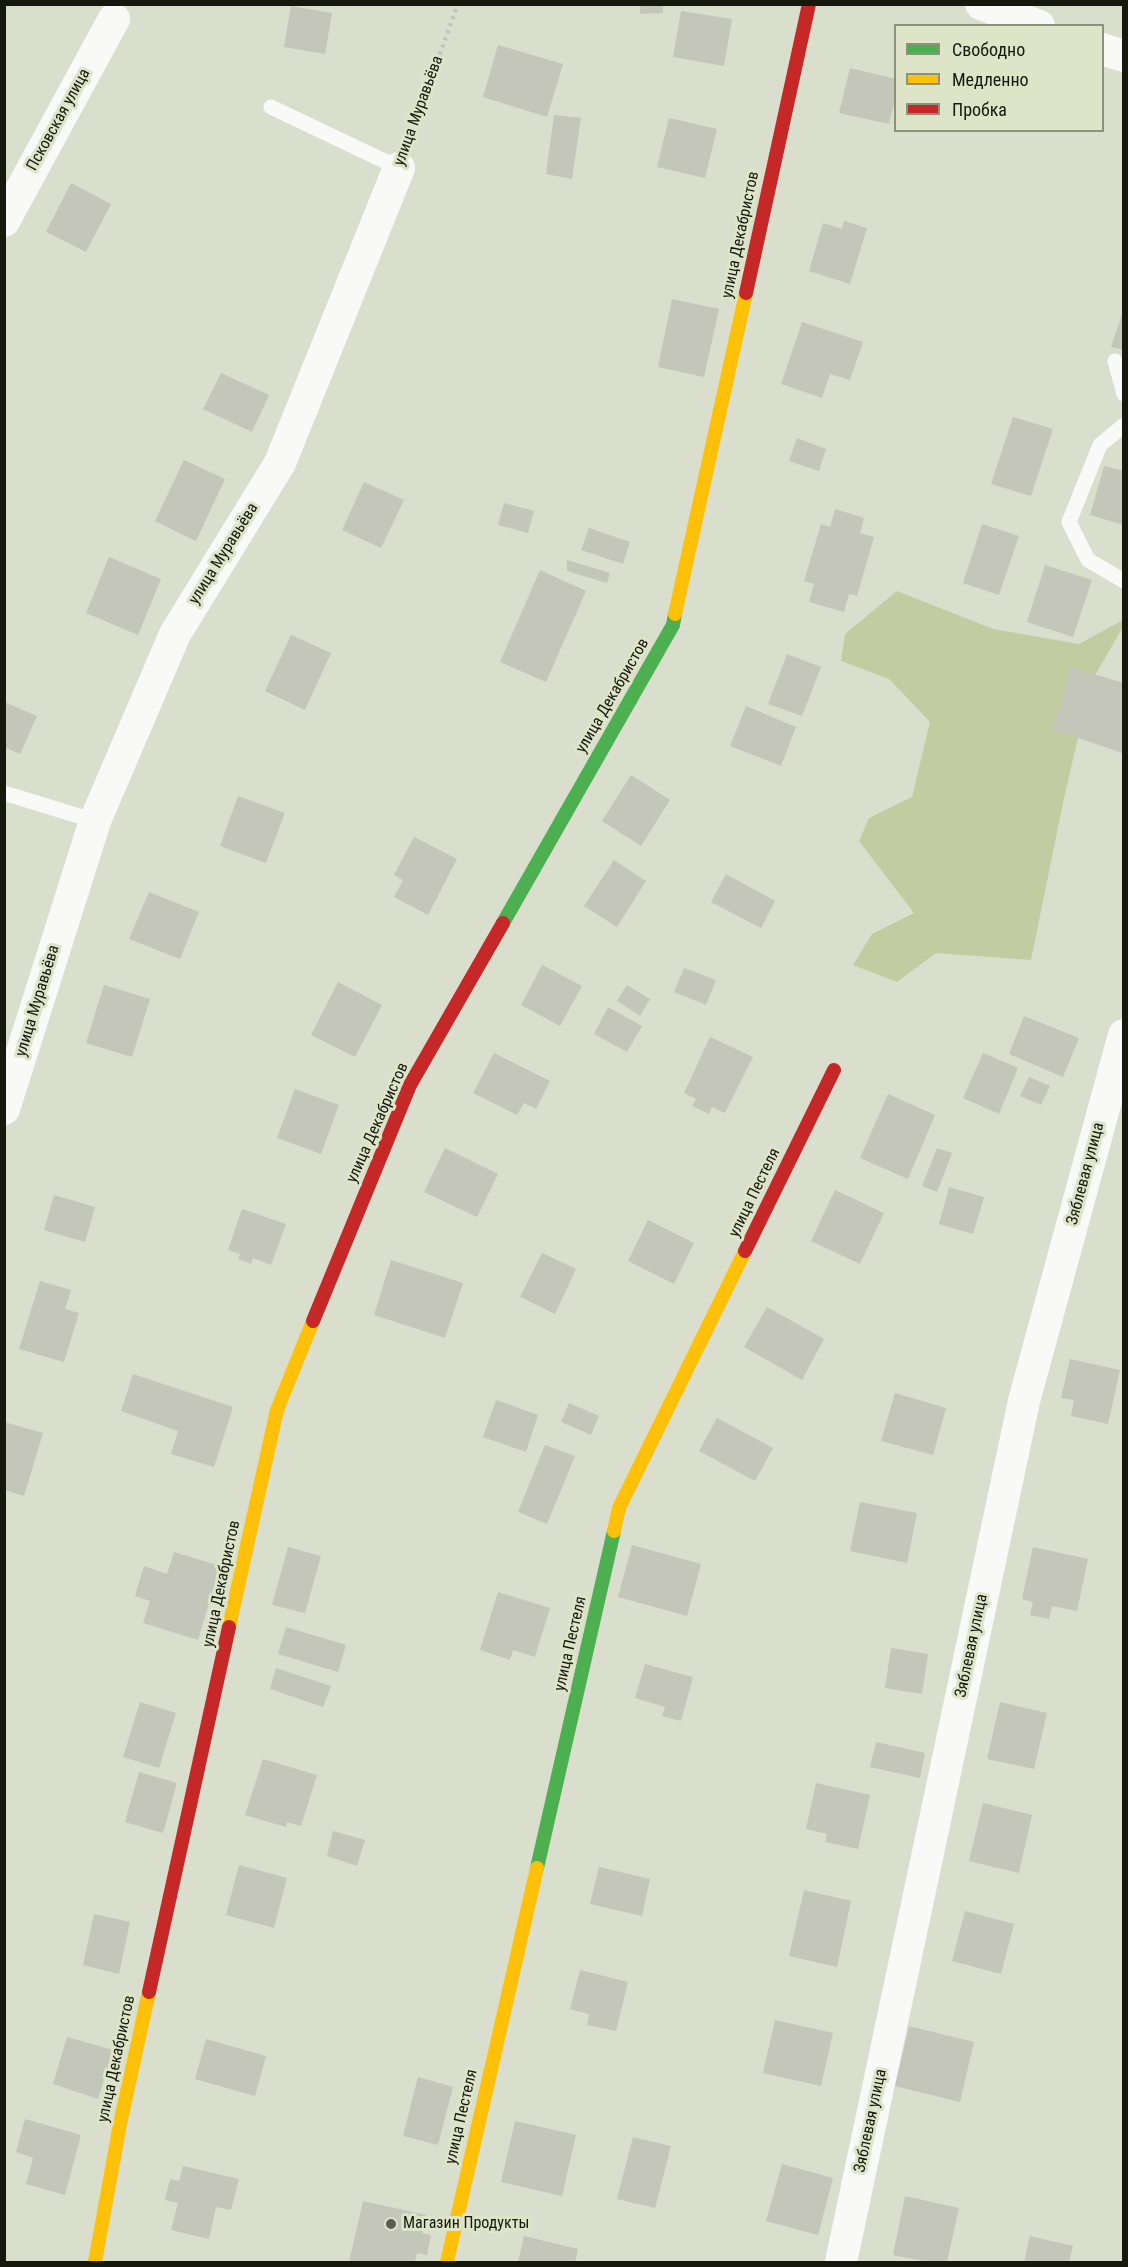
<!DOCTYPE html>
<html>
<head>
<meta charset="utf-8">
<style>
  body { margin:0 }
  #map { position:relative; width:1128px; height:2267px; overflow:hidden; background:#dadecd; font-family:"Roboto Condensed",sans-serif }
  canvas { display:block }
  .frame { position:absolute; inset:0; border:6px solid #16180e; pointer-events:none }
  .legend { position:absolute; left:894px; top:24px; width:210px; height:108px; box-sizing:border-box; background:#dde4c7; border:2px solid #8d927d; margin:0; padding:8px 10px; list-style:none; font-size:18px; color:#16180e }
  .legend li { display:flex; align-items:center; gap:12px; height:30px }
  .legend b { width:30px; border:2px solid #8d927d }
</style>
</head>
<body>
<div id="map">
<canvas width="1128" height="2267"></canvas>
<div class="frame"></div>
<ul class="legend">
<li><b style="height:8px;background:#4caf50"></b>Свободно</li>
<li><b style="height:8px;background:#ffc107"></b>Медленно</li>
<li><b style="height:8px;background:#c62828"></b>Пробка</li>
</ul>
</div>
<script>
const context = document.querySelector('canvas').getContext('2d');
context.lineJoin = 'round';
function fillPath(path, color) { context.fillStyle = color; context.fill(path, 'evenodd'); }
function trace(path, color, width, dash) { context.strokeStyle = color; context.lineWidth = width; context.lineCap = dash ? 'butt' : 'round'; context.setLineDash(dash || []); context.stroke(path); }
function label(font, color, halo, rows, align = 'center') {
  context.font = font + ' "Roboto Condensed",sans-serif'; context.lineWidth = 6; context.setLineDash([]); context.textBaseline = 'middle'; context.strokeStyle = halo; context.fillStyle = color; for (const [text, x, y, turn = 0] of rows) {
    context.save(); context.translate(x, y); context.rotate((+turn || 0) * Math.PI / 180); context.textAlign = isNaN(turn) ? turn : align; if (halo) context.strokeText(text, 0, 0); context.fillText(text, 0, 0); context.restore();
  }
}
fillPath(new Path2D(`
  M897,591L993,629L1079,644L1123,620V627L1091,682L1064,798L1031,960L936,953L897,982L853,965L872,934L914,913L859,841L869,818L912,797L930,722L889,679L841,661L845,634Z`), '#c3cca1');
fillPath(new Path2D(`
  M640,4H663V13L640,14Z
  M291,6L332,13L325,54L284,47Z
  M681,11L732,19L724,66L673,57Z
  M498,45L563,64L547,117L483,97Z
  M850,68L896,79V96L889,124L839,113Z
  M554,115L581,118L572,179L546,174Z
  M669,118L717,129L705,178L657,167Z
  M71,183L111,204L86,252L46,232Z
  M844,221L867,228L850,284L809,271L823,223L842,229Z
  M672,299L719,309L704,377L658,367Z
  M1124,309V350L1111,347Z
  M802,322L863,342L850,380L830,374L822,398L781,384Z
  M221,373L269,395L252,432L203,409Z
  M1013,417L1053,429L1031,496L991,484Z
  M797,438L826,449L819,471L789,461Z
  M184,460L225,479L196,541L155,521Z
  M1104,466L1124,471V525L1090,515Z
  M364,482L404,500L381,548L342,530Z
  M504,503L534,511L528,533L498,525Z
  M835,509L864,518L860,533L874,537L857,596L849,594L844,612L809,602L814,584L804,581L821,524L830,527Z
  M982,524L1019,536L999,595L963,583Z
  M589,528L630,542L623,564L581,550Z
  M109,557L161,579L138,635L86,613Z
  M567,560L610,573L607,583L567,571Z
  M1045,565L1092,580L1073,637L1027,622Z
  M540,570L586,591L546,682L500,662Z
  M291,635L331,653L305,710L265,691Z
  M787,654L821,667L802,716L768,704Z
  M1070,667L1124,683L1122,753L1053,729Z
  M4,702L37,716L20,754L4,747Z
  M746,706L796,727L781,766L730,746Z
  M631,775L670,800L641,846L602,821Z
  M238,796L285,813L266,863L220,846Z
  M414,837L457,859L428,915L394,897L403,880L394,875Z
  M614,860L646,881L617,927L584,906Z
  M726,874L775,901L761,928L711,902Z
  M149,892L199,912L180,959L129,939Z
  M542,965L582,986L560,1026L521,1005Z
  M684,968L716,980L706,1005L674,992Z
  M338,982L382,1005L355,1057L311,1035Z
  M104,985L150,999L132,1057L86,1043Z
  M627,985L650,999L640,1016L617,1001Z
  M608,1007L642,1026L627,1052L594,1034Z
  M1024,1016L1079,1038L1063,1077L1009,1054Z
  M710,1037L753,1057L725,1113L712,1107L709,1114L692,1106L696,1099L684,1093Z
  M494,1053L550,1081L536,1109L524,1103L517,1115L473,1093Z
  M983,1053L1018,1068L999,1114L963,1098Z
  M1029,1077L1050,1086L1041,1105L1020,1096Z
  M295,1089L339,1105L321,1154L277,1138Z
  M888,1094L935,1115L908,1179L860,1158Z
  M445,1148L498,1174L477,1217L424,1192Z
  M937,1148L952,1153L937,1192L922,1186Z
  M949,1187L984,1197L973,1234L939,1224Z
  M835,1190L884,1213L860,1264L811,1241Z
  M54,1195L95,1207L85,1242L44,1230Z
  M242,1209L286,1224L271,1265L253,1258L251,1264L238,1259L240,1254L228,1250Z
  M648,1220L694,1243L674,1284L628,1261Z
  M542,1253L576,1269L555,1314L520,1297Z
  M391,1260L463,1283L445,1338L374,1315Z
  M40,1281L71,1290L65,1309L79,1313L64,1362L19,1349Z
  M767,1307L824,1339L802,1380L744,1347Z
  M1070,1359L1120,1370L1108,1424L1071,1416L1074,1400L1061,1398Z
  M133,1374L233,1407L214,1467L171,1454L178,1431L121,1411Z
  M895,1393L946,1408L933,1455L881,1441Z
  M496,1400L538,1415L526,1452L483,1437Z
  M569,1403L599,1416L591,1435L561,1422Z
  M717,1418L773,1448L755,1481L699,1451Z
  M4,1422L43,1433L24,1496L4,1490Z
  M545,1445L575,1456L547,1524L518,1512Z
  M860,1502L917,1513L907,1563L850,1551Z
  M632,1545L701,1564L687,1616L618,1597Z
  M288,1547L321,1556L305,1613L272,1605Z
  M1033,1547L1088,1559L1077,1611L1052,1606L1049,1619L1030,1615L1033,1602L1022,1599Z
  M174,1552L220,1566L198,1640L143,1623L150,1601L135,1596L144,1566L167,1574Z
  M498,1592L550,1608L535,1657L513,1650L510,1660L480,1650Z
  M286,1627L346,1645L338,1672L278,1654Z
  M891,1648L928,1654L922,1694L885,1688Z
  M645,1664L693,1677L681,1721L662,1716L665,1707L635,1698Z
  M276,1668L331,1686L323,1707L270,1689Z
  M140,1702L176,1713L159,1768L123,1757Z
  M1000,1702L1047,1713L1034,1769L987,1759Z
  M876,1742L925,1753L920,1778L870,1767Z
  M263,1759L317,1775L301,1826L287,1822L286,1827L245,1815Z
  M139,1772L177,1783L163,1833L125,1822Z
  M816,1783L870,1795L858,1849L825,1842L827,1834L806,1829Z
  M983,1803L1032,1815L1019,1873L969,1861Z
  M333,1831L365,1840L357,1866L327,1856Z
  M239,1865L287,1878L274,1928L226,1915Z
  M599,1867L650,1879L642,1916L590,1904Z
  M804,1890L851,1901L837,1967L789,1956Z
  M965,1911L1014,1924L1001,1974L952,1961Z
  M94,1914L130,1922L119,1974L83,1965Z
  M580,1970L628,1982L616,2031L587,2025L589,2014L570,2009Z
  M775,2020L833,2033L821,2086L763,2073Z
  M909,2026L974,2042L960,2102L895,2086Z
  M67,2037L113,2050L98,2099L53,2084Z
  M206,2039L266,2056L255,2096L195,2079Z
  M418,2077L453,2087L438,2145L403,2136Z
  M25,2119L81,2135L65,2195L26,2184L33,2158L16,2152Z
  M515,2121L576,2135L562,2196L501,2182Z
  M633,2137L671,2146L655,2208L617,2199Z
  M782,2164L833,2178L818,2235L766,2221Z
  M183,2166L239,2179L231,2210L216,2207L209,2239L171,2230L178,2203L165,2200L170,2179L179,2181Z
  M905,2196L959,2208L947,2262H929L893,2255Z
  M363,2201L426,2215L422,2233L431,2235L427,2255L417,2253L415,2262H349Z
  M524,2236L578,2249L575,2262H518Z
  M1030,2236L1073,2246L1069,2262H1024Z`), '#c3c6b9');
trace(new Path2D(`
  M409,139L458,4`), '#c0c2bd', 4, [3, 4.5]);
trace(new Path2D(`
  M271,107L399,168
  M1115,361L1124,394
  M1124,425L1100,445L1069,522L1088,560L1124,581
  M4,793L95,821`), '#f9faf8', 15);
trace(new Path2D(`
  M981,4L1039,26
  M1102,49L1124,56
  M4,221L114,19
  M4,1109L95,821L175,634L280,463L399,168
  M841,2262L1024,1401L1124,1035`), '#f9faf8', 32);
trace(new Path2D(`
  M503,923L673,625L675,614
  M537,1868L614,1531`), '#4caf50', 14);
trace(new Path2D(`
  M675,614L746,293
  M614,1531L619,1508L745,1251
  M229,1627L277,1410L313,1321
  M95,2262L120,2124L149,1992
  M447,2262L537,1868`), '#ffc107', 14);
trace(new Path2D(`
  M746,293L809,4
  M745,1251L834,1070
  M313,1321L410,1085L503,923
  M149,1992L229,1627`), '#c62828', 14);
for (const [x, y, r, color] of [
  [391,2224,6,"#5b5d51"]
]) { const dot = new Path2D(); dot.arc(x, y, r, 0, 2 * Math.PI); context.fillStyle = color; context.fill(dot); trace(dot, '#dde4c7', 2); }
label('16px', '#16180e', '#dde4c7', [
  ["улица Муравьёва",419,111,-70],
  ["Псковская улица",59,120,-61],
  ["улица Декабристов",741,235,-78],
  ["улица Муравьёва",224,554,-58],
  ["улица Декабристов",613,696,-60],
  ["улица Муравьёва",38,1001,-73],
  ["улица Декабристов",378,1123,-66],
  ["Зяблевая улица",1086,1174,-75],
  ["улица Пестеля",755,1193,-64],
  ["улица Декабристов",222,1584,-78],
  ["улица Пестеля",571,1644,-77],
  ["Зяблевая улица",972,1646,-78],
  ["улица Декабристов",117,2059,-78],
  ["улица Пестеля",462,2117,-77],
  ["Зяблевая улица",871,2121,-78]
]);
label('16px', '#16180e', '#dde4c7', [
  ["Магазин Продукты",403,2224]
], 'left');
</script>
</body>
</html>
